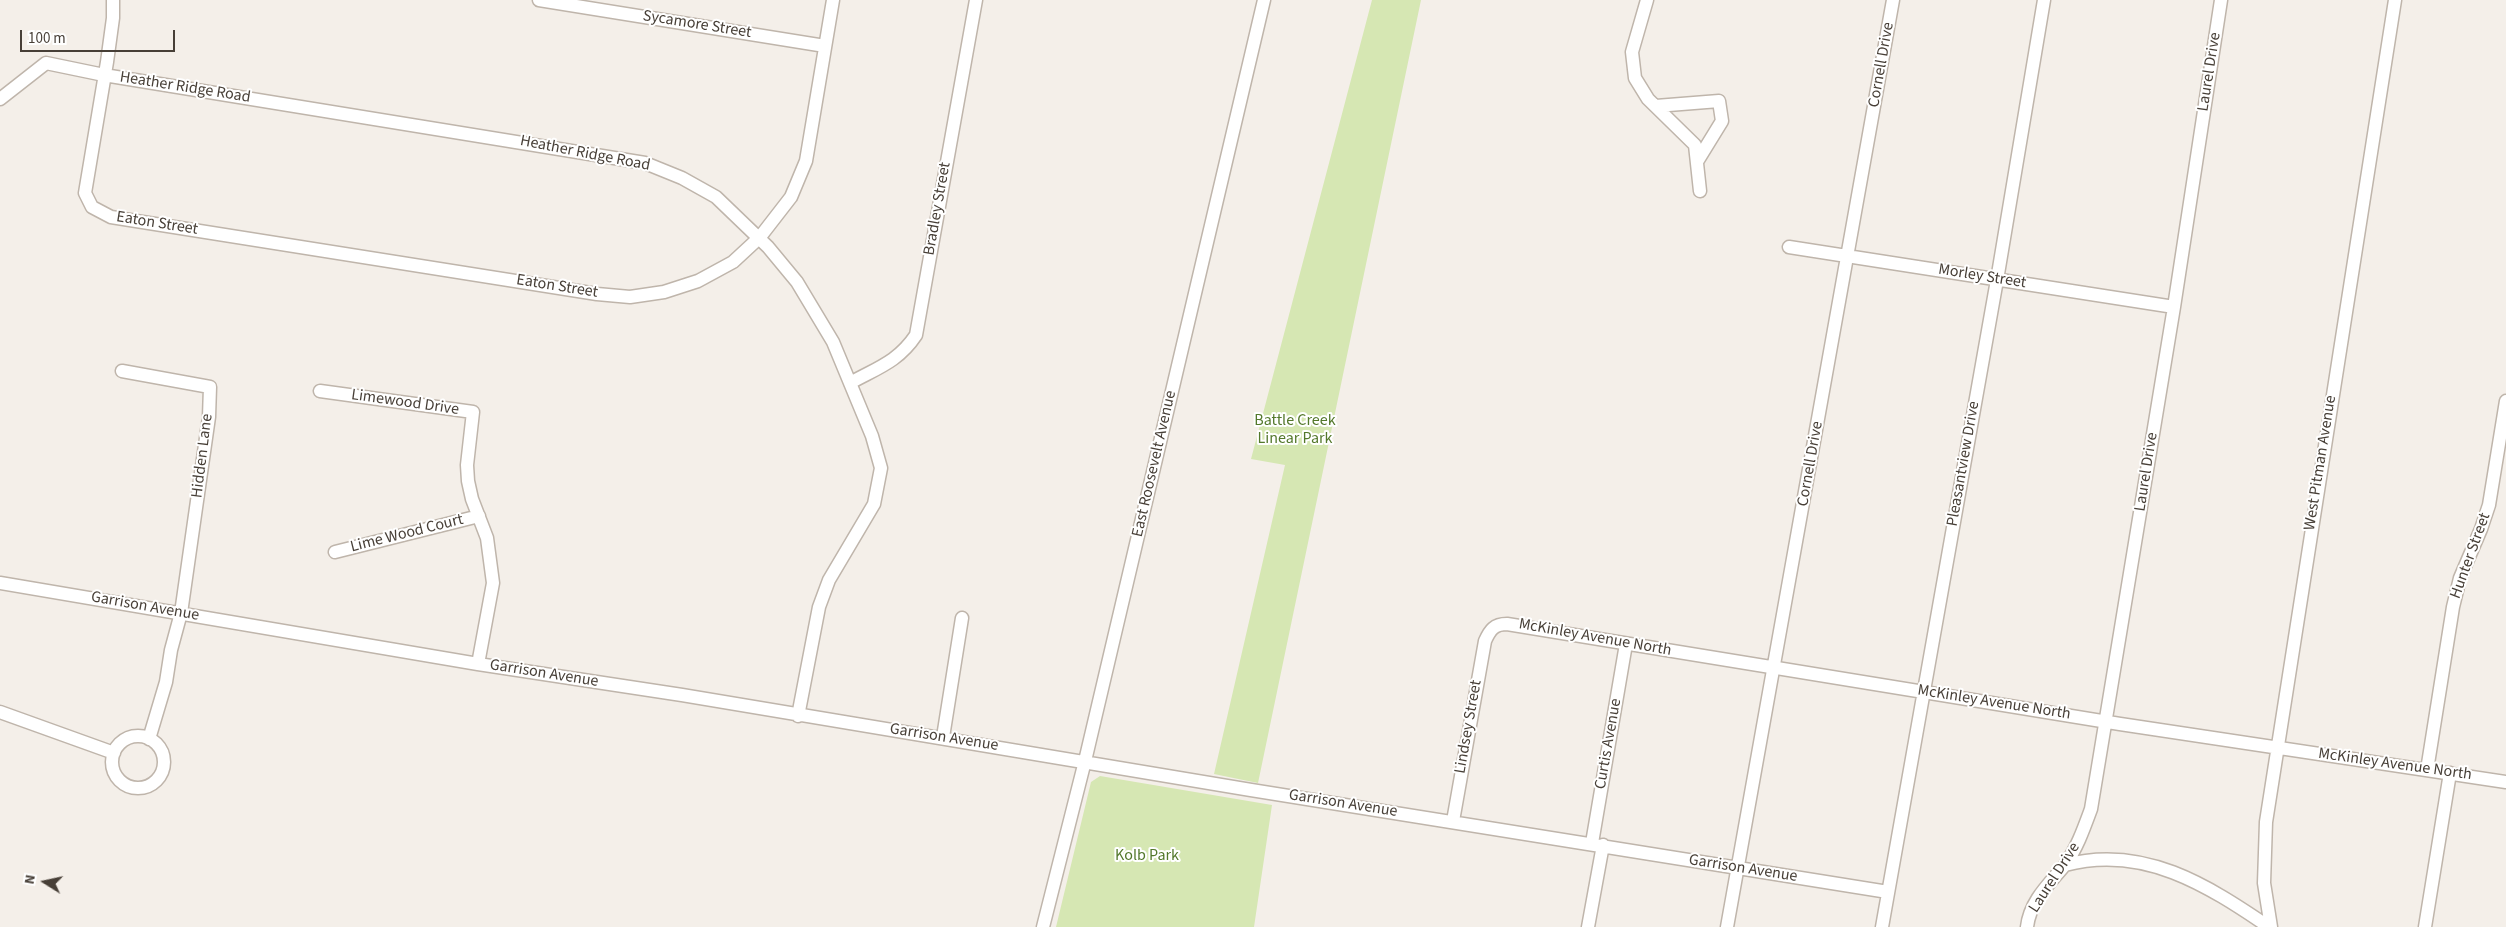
<!DOCTYPE html>
<html>
<head>
<meta charset="utf-8">
<style>
  body { margin:0 }
  #map { position:relative; width:2506px; height:927px; overflow:hidden; background:#f4efe9; font-family:"Source Sans 3",sans-serif }
  canvas { display:block }
  .north { position:absolute; left:20px; top:857px; width:50px; height:50px; -webkit-text-stroke:4px #fff; paint-order:stroke; rotate:280deg; font-size:14px; font-weight:700; line-height:20px; text-align:center; color:#473f37 }
  .north::after { content:''; display:block; margin:auto; width:18px; height:22px; background:#473f37; clip-path:polygon(50% 0,100% 100%,50% 72%,0 100%) }
  .scale { position:absolute; left:20px; top:30px; width:155px; height:22px; box-sizing:border-box; border:2px solid #473f37; border-top:0; padding-left:6px; font-size:15px; line-height:18px; white-space:nowrap; color:#473f37; -webkit-text-stroke:4px #fff; paint-order:stroke }
</style>
</head>
<body>
<div id="map">
<canvas width="2506" height="927"></canvas>
<div class="north">N</div>
<div class="scale">100 m</div>
</div>
<script>
const context = document.querySelector('canvas').getContext('2d');
context.lineJoin = 'round';
function fillPath(path, color) { context.fillStyle = color; context.fill(path, 'evenodd'); }
function trace(path, color, width, dash) { context.strokeStyle = color; context.lineWidth = width; context.lineCap = dash ? 'butt' : 'round'; context.setLineDash(dash || []); context.stroke(path); }
function label(font, color, halo, rows, align = 'center') {
  context.font = font + ' "Source Sans 3",sans-serif'; context.lineWidth = 4; context.setLineDash([]); context.textBaseline = 'middle'; context.strokeStyle = halo; context.fillStyle = color; for (const [text, x, y, turn = 0] of rows) {
    context.save(); context.translate(x, y); context.rotate((+turn || 0) * Math.PI / 180); context.textAlign = isNaN(turn) ? turn : align; if (halo) context.strokeText(text, 0, 0); context.fillText(text, 0, 0); context.restore();
  }
}
fillPath(new Path2D(`
  M1372,0H1421L1258,783L1214,774L1285,465L1251,459Z
  M1100,776L1272,805L1254,927H1056L1091,782Z`), '#d6e7b3');
const minor = new Path2D(`
  M113,0V18L107,62L85,193L92,207L111,217L597,294L630,297L664,292L698,281L733,262L760,237L791,197L806,161L833,0
  M539,0L825,46
  M1647,0L1632,52L1635,78L1648,99L1695,145L1700,191
  M0,99L46,63L104,75L645,163L682,178L716,197L768,247L797,282L833,342L872,436L881,468L874,504L829,580L819,607L798,716
  M1656,106L1719,101L1722,121L1698,160
  M1789,247L2174,307
  M122,371L210,387L209,417L181,613L171,650L166,682L149,739
  M850,383C877,368 898,362 916,335L976,0
  M320,391L473,412L467,465L468,481L472,499L487,538L493,583L478,664
  M335,552L479,516
  M0,583L478,664L682,695L1251,790L1888,892
  M0,712L114,753
  M112 762a26 26 0 1 1 52 0a26 26 0 1 1-52 0Z
  M943,737L962,618
  M2427,770L2453,607L2460,578L2481,529L2489,505L2506,401
  M1453,821L1485,641C1490,630 1494,624 1507,624L2120,724L2506,782
  M1592,843L1626,644
  M2065,865C2143,844 2207,885 2269,927
  M1043,927L1085,761L1264,0
  M1588,927L1603,845
  M1727,927L1893,0
  M1882,927L1997,280L2044,0
  M2027,927C2030,901 2049,884 2065,865C2077,848 2084,828 2091,809L2174,307L2221,0
  M2271,927L2264,883L2266,822L2395,0
  M2425,927L2450,773`);
trace(minor, '#bfb5ab', 15);
trace(minor, '#fff', 12);
label('16px', '#473f37', '#fff', [
  ["Sycamore Street",697,25,9],
  ["Cornell Drive",1882,65,-80],
  ["Laurel Drive",2210,72,-81],
  ["Heather Ridge Road",185,88,9],
  ["Heather Ridge Road",585,154,11],
  ["Bradley Street",938,209,-80],
  ["Eaton Street",157,224,9],
  ["Morley Street",1982,277,9],
  ["Eaton Street",557,287,9],
  ["Limewood Drive",405,403,8],
  ["Hidden Lane",203,456,-83],
  ["West Pitman Avenue",2321,463,-81],
  ["East Roosevelt Avenue",1155,464,-77],
  ["Cornell Drive",1811,464,-80],
  ["Pleasantview Drive",1964,464,-80],
  ["Laurel Drive",2147,472,-81],
  ["Lime Wood Court",407,534,-14],
  ["Hunter Street",2471,556,-70],
  ["Garrison Avenue",145,607,10],
  ["McKinley Avenue North",1595,638,10],
  ["Garrison Avenue",544,674,9],
  ["McKinley Avenue North",1994,703,9],
  ["Lindsey Street",1469,727,-80],
  ["Garrison Avenue",944,738,9],
  ["Curtis Avenue",1609,744,-80],
  ["McKinley Avenue North",2395,765,8],
  ["Garrison Avenue",1343,804,9],
  ["Garrison Avenue",1743,869,9],
  ["Laurel Drive",2055,878,-57]
]);
label('16px', '#53782b', '#fff', [
  ["Battle Creek",1295,421],
  ["Linear Park",1295,439],
  ["Kolb Park",1147,856]
]);
</script>
</body>
</html>
